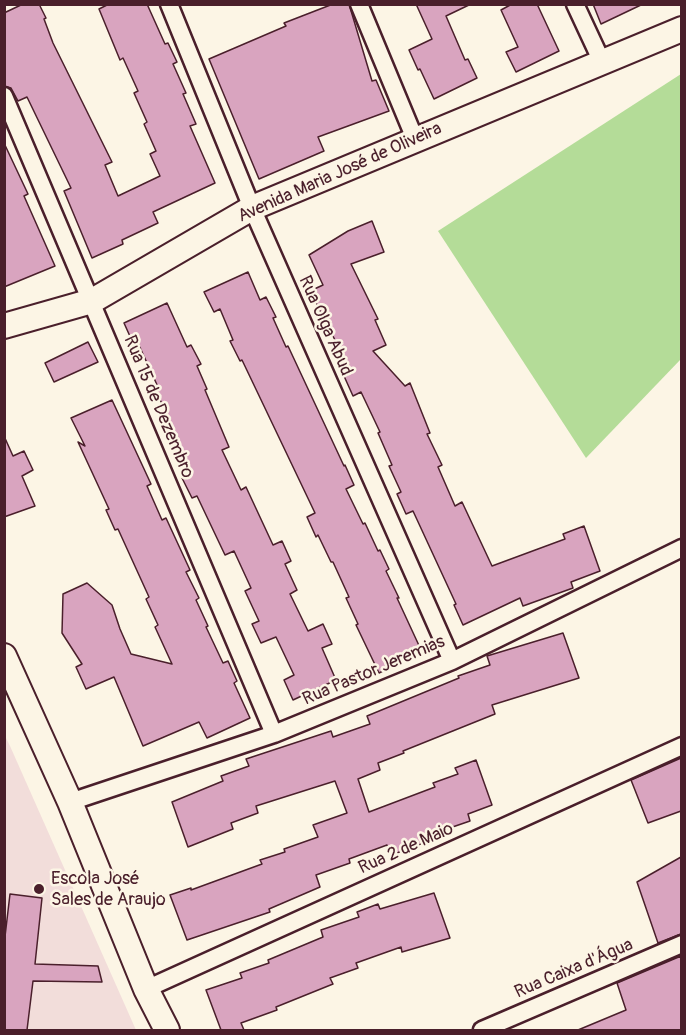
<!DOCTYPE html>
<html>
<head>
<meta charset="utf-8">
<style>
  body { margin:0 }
  #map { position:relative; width:686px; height:1035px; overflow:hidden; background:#fcf5e5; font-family:Pangolin,sans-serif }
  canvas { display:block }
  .frame { position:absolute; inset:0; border:6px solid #4a1f2b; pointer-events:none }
</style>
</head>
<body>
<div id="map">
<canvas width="686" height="1035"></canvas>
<div class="frame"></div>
</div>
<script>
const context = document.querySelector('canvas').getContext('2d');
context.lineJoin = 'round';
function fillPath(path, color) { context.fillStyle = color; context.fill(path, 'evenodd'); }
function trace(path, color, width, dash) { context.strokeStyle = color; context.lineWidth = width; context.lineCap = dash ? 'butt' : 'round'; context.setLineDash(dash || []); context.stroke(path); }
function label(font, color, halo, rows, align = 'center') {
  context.font = font + ' Pangolin,sans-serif'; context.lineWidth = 5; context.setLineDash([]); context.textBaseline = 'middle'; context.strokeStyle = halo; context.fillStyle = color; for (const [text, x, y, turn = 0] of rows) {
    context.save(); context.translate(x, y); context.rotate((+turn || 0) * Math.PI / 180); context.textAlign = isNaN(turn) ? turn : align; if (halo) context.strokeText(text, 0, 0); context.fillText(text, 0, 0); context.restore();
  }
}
fillPath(new Path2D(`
  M4,734L10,746L136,1030H5Z`), '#f2ddda');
fillPath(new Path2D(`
  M681,74V359L586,458L438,231Z`), '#b4dc98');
const building = new Path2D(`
  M23,4H39L46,18L44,19L53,43L112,162L105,165L118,196L160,176L150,154L156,151L144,124L147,122L134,93L138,91L123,58L120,60L99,9L109,4H147L165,44L168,43L177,62L173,64L186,93L183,94L196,124L190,126L215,183L153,212L158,223L122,240L123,244L92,258L64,191L71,188L27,97L18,101L11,88L4,86V13Z
  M333,4H349L372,81L376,80L389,111L318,137L324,151L259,179L209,59L286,26L284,23Z
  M416,4H471L446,16L465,60L468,59L477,78L434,99L420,69L418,70L409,50L432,39Z
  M512,4H537L559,51L516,72L506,52L518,47L501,10Z
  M593,4H643L601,24Z
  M4,143L28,194L24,196L55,266L4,287Z
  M372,221L384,252L351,264L378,319L375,320L386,345L373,351L405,386L410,383L430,433L427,434L442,465L438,467L455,506L462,502L492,566L565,539L563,534L584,526L600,571L571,582L573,588L523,606L520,598L463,625L454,605L456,604L413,511L406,514L397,494L401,492L389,466L392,465L378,433L380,432L361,392L353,396L344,376L347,375L333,345L337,344L310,291L323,285L309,255L348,231Z
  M248,272L260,300L266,297L276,317L273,318L286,347L288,346L344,466L345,465L354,485L346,489L363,524L365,523L378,551L380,550L389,569L386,571L399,598H397L422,652L379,673L356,625L358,624L346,598L349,597L333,562H331L318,535L316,537L307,517L315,513L242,360L240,361L230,341L233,340L220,309L214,312L204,292Z
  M167,303L187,347L191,345L201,364L197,366L207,389L205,390L229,447L222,450L241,490L246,487L273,545L282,541L291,561L285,564L297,590L290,594L308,631L323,624L332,644L322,648L336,680L293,700L284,680L294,675L276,637L261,643L252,624L259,621L245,591L251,588L234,551L225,555L197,496L192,498L182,478L189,475L176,448L179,447L167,422L170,421L155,389L158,387L137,341L133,343L124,323Z
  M88,342L98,362L54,382L45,363Z
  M112,400L151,484L147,486L162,520L166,518L190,570L186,572L199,598L196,600L208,626L206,627L223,663L228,661L237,681L234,683L250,718L207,738L199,722L143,746L114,677L86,689L76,667L82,664L62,633L63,594L87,583L112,605L120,629L131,654L172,664L155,627L158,625L146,599L149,597L118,529L115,530L106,510L109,509L78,442L85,446L71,418Z
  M4,436L13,456L24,451L33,470L22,476L35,506L4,517Z
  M563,633L579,678L492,705L495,714L403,751L404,753L378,763L380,770L358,779L369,812L435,787L433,783L458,774L455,768L476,760L492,805L468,814L470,821L438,832L440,836L411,848L391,855L387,845L349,859L350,863L316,875L320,887L269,909L270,912L187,940L170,895L191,888V890L262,864L260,860L285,852L284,849L318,837L313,825L347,813L335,781L256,806L258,813L231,823L233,829L188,847L172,802L223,781L221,776L249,766L246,759L331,731L333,737L370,724L367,716L459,678L458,676L490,665L487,656Z
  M681,758V811L648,823L631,780Z
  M681,857V934L658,943L637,882Z
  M434,893L450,938L402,952L401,947L356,963L358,968L330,978L333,984L276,1007L277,1010L241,1023L244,1030H221L206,990L242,978L240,973L269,963L268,960L323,937L321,930L359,917L357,912L378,904L380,909Z
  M10,894L42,898L35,964L98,966L102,982L33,981L27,1030H4V945Z
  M681,956V1030H578L626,1010L617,983Z`);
fillPath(building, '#d9a4bf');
trace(building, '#4a1f2b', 1.5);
const street = new Path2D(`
  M169,4L252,208L452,661
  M359,4L415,139
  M575,4L602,62
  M4,96L274,734
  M70,802L274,734L452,661L682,548
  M146,989L682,746
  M482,1030L682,944`);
const secondary = new Path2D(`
  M4,326L92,301L252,208L682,29
  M4,656L70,802L146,989L167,1030`);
trace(street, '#4a1f2b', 21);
trace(secondary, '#4a1f2b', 28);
trace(street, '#fcf5e5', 16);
trace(secondary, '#fcf5e5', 24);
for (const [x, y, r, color] of [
  [39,889,6,"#4a1f2b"]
]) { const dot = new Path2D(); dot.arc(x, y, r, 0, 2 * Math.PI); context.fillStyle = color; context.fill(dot); trace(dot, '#fcf5e5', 2); }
label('18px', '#4a1f2b', '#fcf5e5', [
  ["Avenida Maria José de Oliveira",340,173,-24],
  ["Rua Olga Abud",325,326,66],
  ["Rua 15 de Dezembro",158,407,67],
  ["Rua Pastor Jeremias",374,671,-23],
  ["Rua 2 de Maio",406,849,-24],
  ["Rua Caixa d'Água",574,969,-23]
]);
label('18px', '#4a1f2b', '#fcf5e5', [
  ["Escola José",51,879],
  ["Sales de Araujo",51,900]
], 'left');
</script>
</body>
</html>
